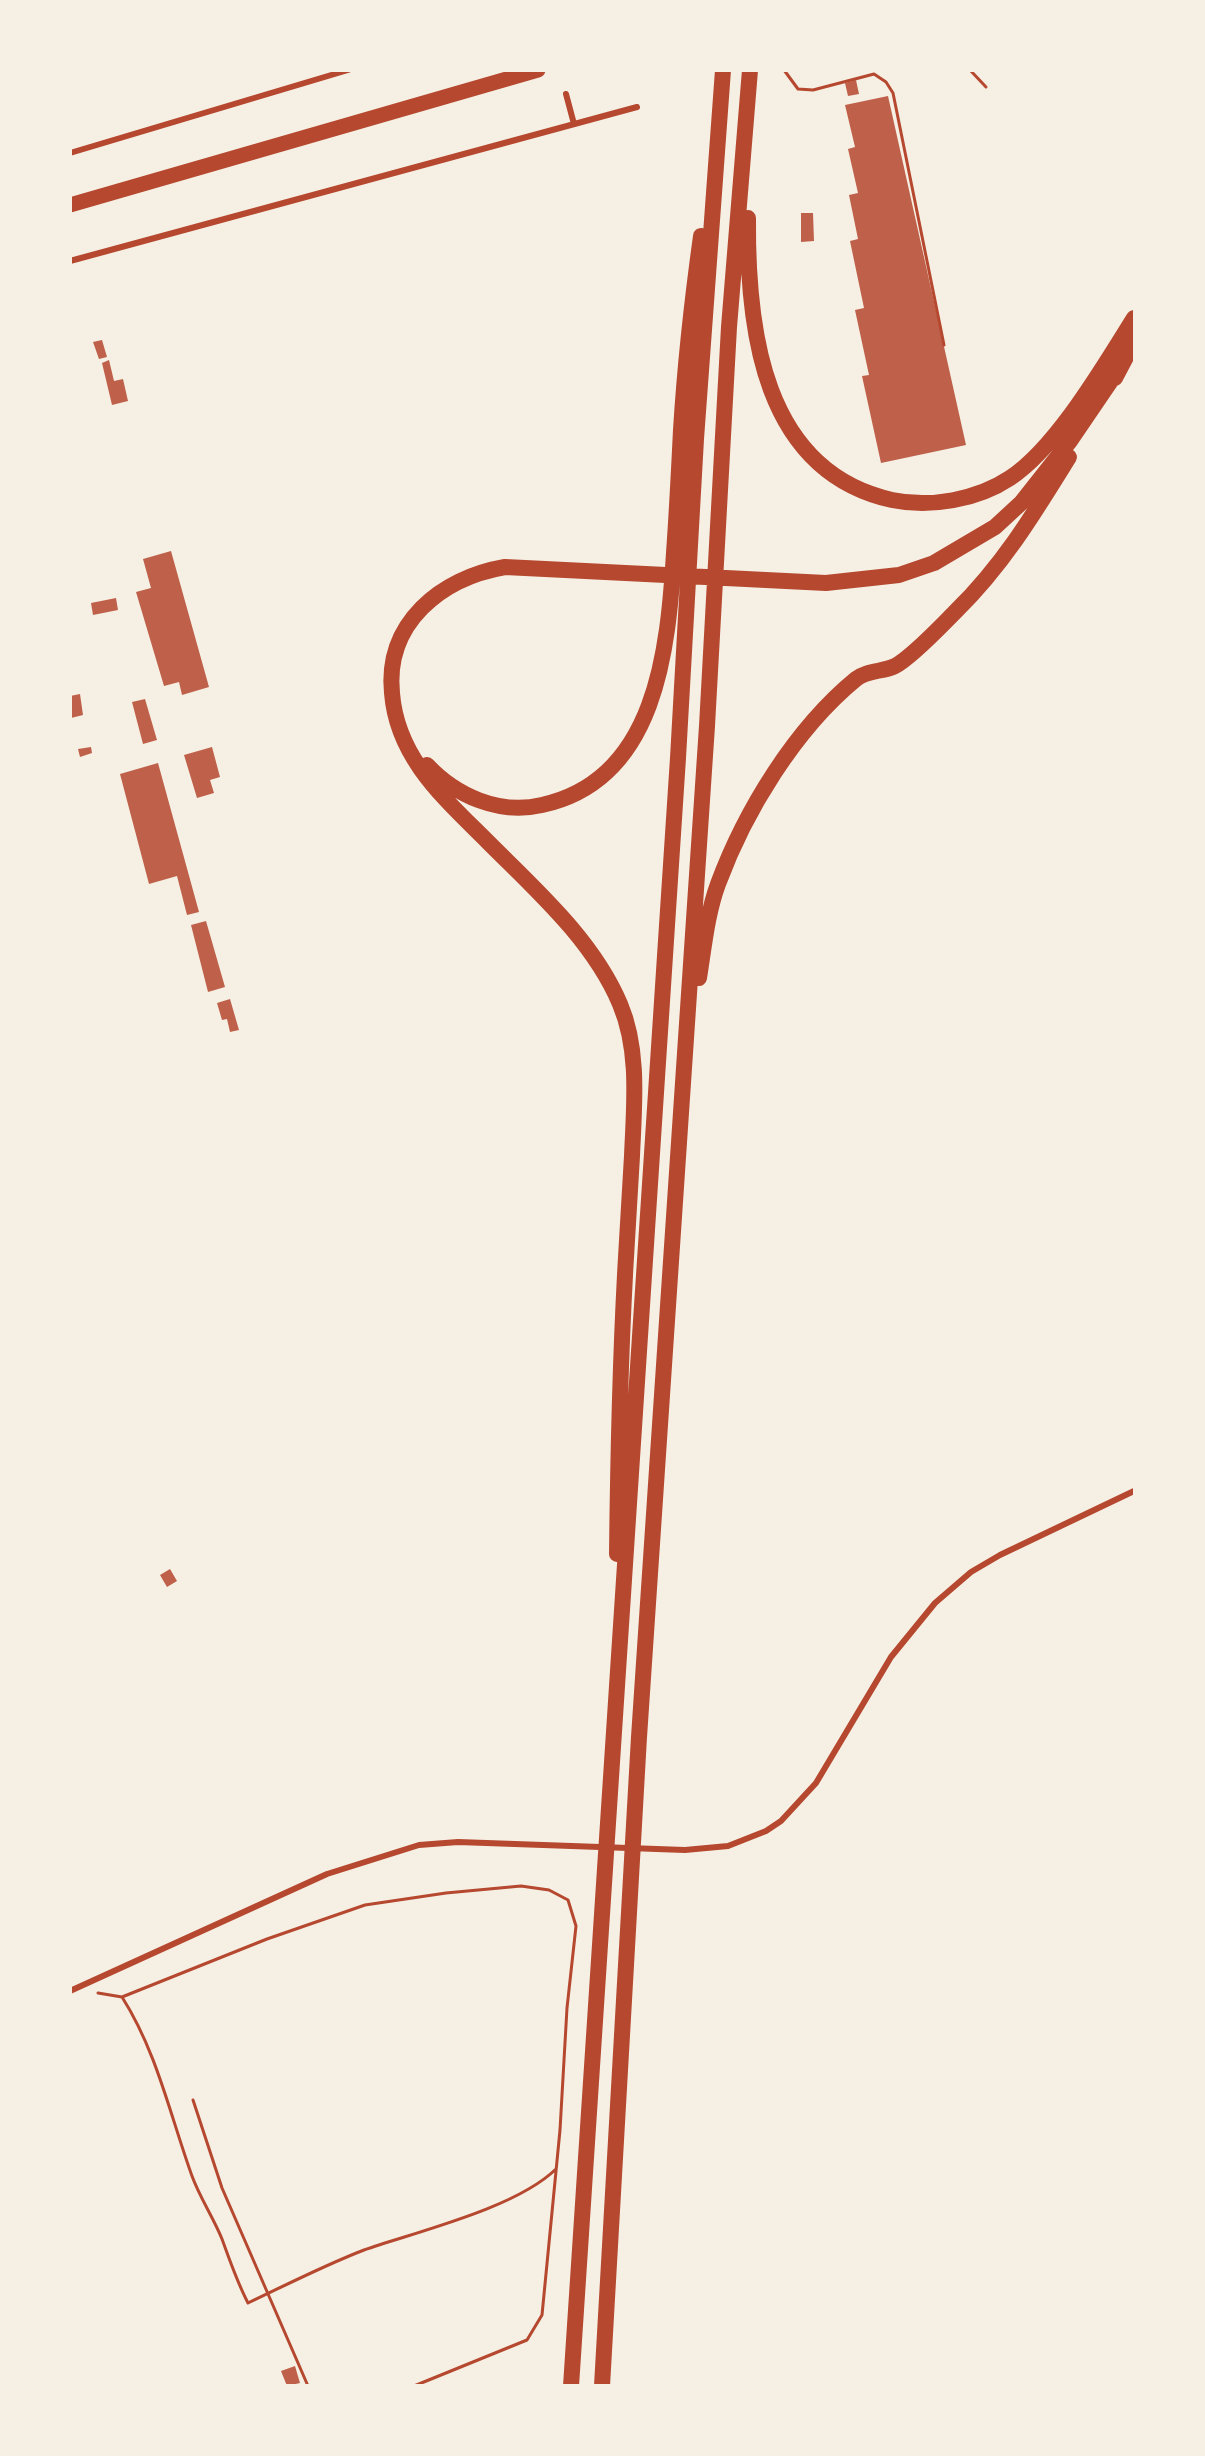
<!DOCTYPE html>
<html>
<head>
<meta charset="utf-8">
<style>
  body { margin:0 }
  #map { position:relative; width:1205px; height:2456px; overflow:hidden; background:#f6efe4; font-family:"Fira Sans",sans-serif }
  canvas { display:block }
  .frame { position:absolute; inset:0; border:72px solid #f6efe4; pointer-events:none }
</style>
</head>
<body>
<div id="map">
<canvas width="1205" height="2456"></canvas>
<div class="frame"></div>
</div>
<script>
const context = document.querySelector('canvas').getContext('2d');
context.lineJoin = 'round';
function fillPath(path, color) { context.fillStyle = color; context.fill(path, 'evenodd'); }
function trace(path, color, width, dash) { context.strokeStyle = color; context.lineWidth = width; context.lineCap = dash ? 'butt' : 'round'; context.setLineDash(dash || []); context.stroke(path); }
fillPath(new Path2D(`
  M856,80L859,94L848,96L845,83Z
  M888,96L966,445L881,463L862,376L869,375L855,310L864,308L850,241L858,239L849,195L858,193L848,149L855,147L845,105Z
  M801,213H813L814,241L801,242Z
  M102,340L107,357L99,359L93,342Z
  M109,360L114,381L123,379L128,401L112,405L102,363Z
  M171,551L209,687L182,695L179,682L164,686L136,592L151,588L143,559Z
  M116,598L118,610L93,615L91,603Z
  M80,694L83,715L71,718L70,696Z
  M145,699L157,740L143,744L132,702Z
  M91,747L92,753L80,757L78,749Z
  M212,747L220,777L210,780L214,793L197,798L184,755Z
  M158,763L199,912L187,915L177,876L149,884L120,774Z
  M206,921L225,987L208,992L191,925Z
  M230,999L239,1030L230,1032L227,1019L222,1020L217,1003Z
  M170,1569L177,1581L167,1587L160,1575Z
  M295,2366L300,2383L287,2386L281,2371Z`), '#bf614a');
trace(new Path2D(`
  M784,70L798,89L813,90L874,74L886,82L893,93L944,345
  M970,70L986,87
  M98,1993L122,1997L267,1939L365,1905L446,1893L521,1886L549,1890L568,1900L576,1926L567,2008L560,2130L542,2315L527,2340L414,2386
  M122,1997C157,2052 170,2115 192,2176C200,2198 213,2217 222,2239C230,2261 237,2282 248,2303C286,2285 325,2265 364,2250C419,2231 516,2208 556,2169
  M193,2100L222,2188L308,2386`), '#b5482f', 3);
trace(new Path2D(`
  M566,94L574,124
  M70,153L348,70
  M70,261L637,107
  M70,1991L327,1874L419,1845L458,1842L685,1850L728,1846L766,1831L781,1821L816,1783L891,1657L935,1603L971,1572L1000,1555L1134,1491`), '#b5482f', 6);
trace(new Path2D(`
  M70,205L538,70`), '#b5482f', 15);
trace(new Path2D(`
  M748,218C747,328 762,471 892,500C930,508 977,500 1010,478C1056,448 1104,366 1134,318
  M1115,378L1134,342
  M427,765C456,796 499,815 542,805C657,780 668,649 674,553C677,512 679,471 681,430C685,365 692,301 701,236
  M699,978C704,947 707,914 718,884C745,811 795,729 856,679C867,670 883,672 895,666C912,657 942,625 956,611C1003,565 1035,512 1069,457
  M617,1554C618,1461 620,1368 625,1275C627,1235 630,1195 632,1156C634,1106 640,1051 620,1004C593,940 536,890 488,842C444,798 397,758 392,693C385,623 441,578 505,567L826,583L899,575L934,563L995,527L1021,503L1070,441L1119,369
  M571,2386L678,758L696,439L723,70
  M602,2386L639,1737L707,726L729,327L750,70`), '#b5482f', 16);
</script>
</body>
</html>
